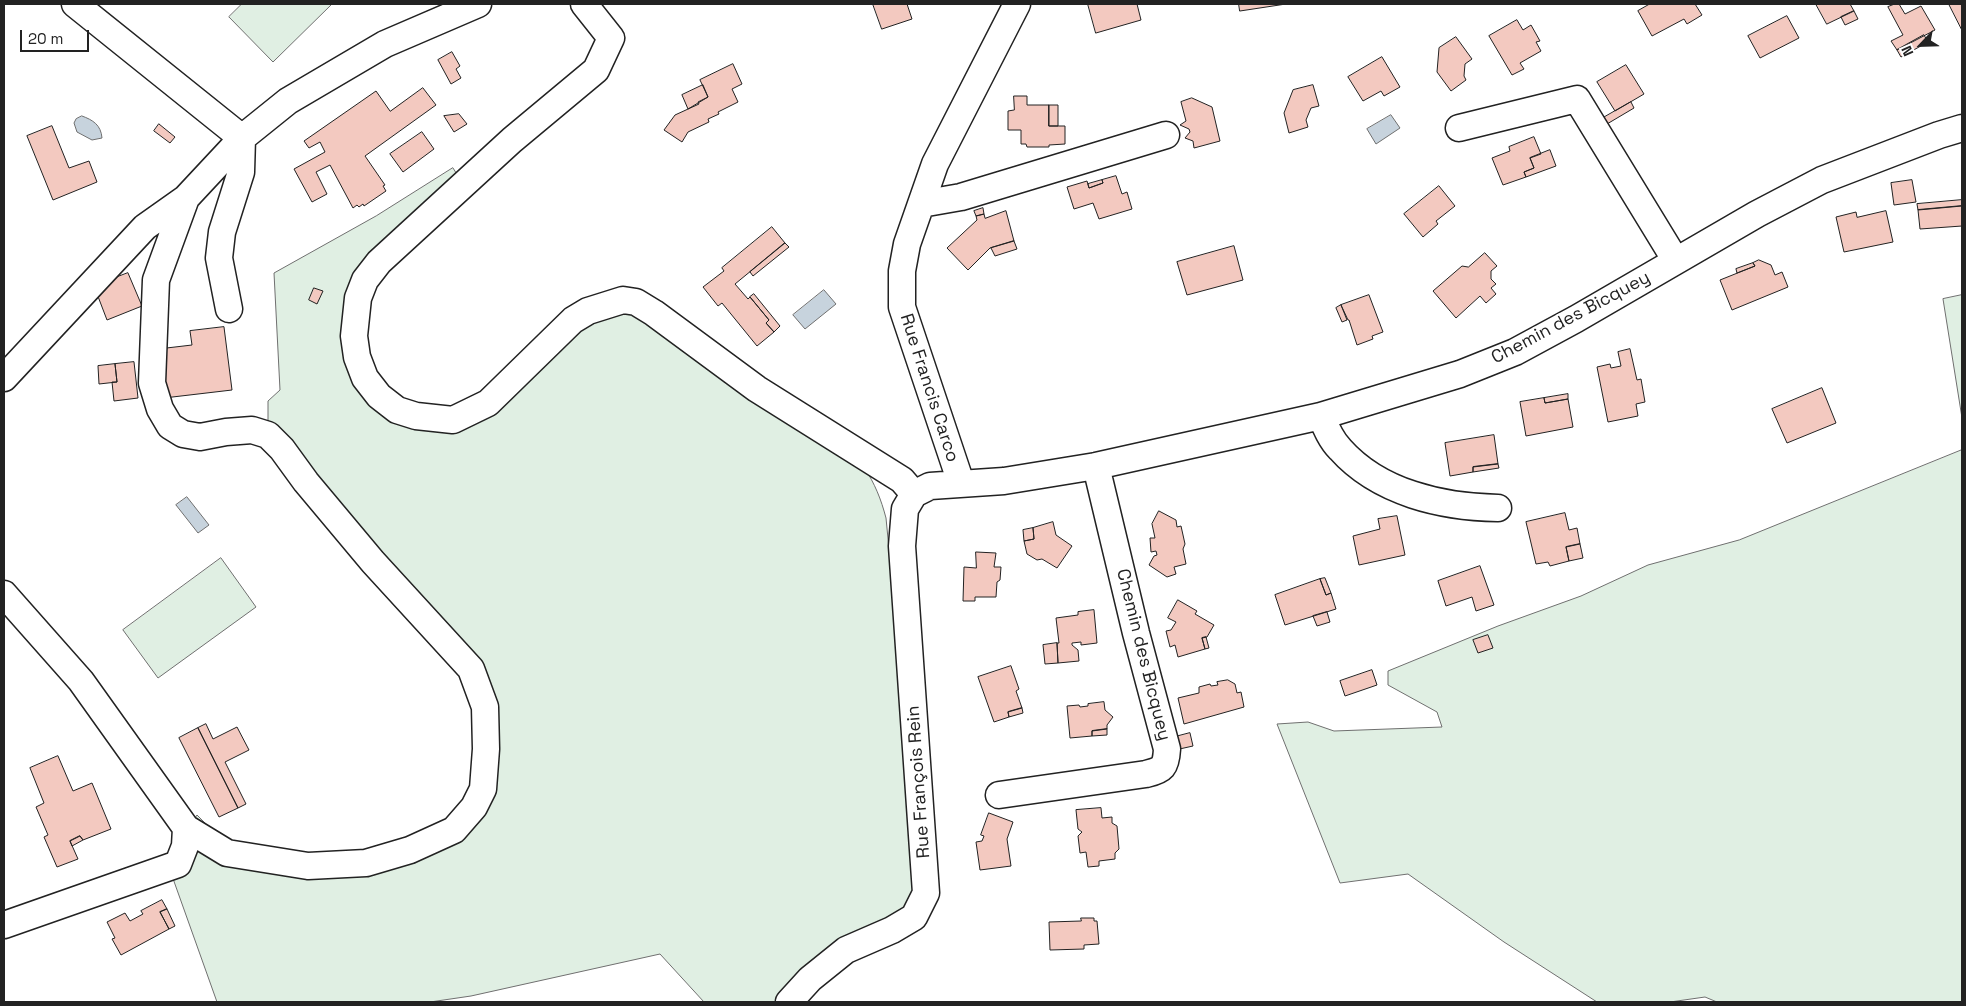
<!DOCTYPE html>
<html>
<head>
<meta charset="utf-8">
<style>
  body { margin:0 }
  #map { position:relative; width:1966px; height:1006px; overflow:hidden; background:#fff; font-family:"Space Grotesk",sans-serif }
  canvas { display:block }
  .frame { position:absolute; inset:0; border:5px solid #222; pointer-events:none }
  .north { position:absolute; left:1896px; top:20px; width:50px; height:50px; -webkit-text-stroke:4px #fff; paint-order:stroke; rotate:246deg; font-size:14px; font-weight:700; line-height:20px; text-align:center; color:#222 }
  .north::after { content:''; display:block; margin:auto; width:18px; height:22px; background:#222; clip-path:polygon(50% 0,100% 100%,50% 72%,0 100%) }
  .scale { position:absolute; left:20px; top:30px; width:69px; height:22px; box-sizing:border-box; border:2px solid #222; border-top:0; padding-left:6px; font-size:15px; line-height:18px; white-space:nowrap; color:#222; -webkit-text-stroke:4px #fff; paint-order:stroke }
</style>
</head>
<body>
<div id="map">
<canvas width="1966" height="1006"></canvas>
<div class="frame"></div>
<div class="north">N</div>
<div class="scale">20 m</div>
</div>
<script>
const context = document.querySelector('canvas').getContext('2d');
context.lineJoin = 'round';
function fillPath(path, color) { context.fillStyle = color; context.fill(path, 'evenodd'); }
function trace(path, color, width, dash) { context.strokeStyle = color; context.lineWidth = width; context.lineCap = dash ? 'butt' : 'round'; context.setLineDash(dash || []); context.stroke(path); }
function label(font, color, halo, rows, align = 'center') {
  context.font = font + ' "Space Grotesk",sans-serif'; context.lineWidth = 4; context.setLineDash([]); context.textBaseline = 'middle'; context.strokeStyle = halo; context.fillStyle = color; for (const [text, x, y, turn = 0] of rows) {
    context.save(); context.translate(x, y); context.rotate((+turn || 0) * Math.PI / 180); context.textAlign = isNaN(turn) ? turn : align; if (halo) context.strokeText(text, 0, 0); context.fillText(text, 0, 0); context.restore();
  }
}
const green = new Path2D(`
  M242,4H332L273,62L229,17Z
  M453,168L460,179L373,257L359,381L451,426L557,342L614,312L640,315L864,467C875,484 881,499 886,518L923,901L779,1002H704L660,954L471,996L430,1002H217L166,859L197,815L215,833L229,842L321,858L392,851L486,798L472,679L268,439V401L280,390L274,273L376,216Z
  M1962,295V418L1943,299Z
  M1962,450V1002H1717L1705,997L1670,1002H1597L1504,942L1408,874L1340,883L1277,724L1308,722L1334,731L1442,727L1437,712L1388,685V671L1498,626L1581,596L1648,565L1739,540Z
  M221,558L256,607L158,678L123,630Z`);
fillPath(green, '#e0efe3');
trace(green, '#6f6f6f', 1);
const water = new Path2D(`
  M1391,115L1400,128L1376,144L1367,129Z
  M82,116C93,120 101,125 102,138L92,140L77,132L74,123L76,119Z
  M824,290L836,304L805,329L793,315Z
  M187,497L209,525L198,533L176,505Z`);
fillPath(water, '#c7d3dd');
trace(water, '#6f6f6f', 1);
const building = new Path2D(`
  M873,4H907L912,19L882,29Z
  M1088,4H1137L1141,20L1096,33Z
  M1239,4H1286L1240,11Z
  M1650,4H1695L1702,15L1687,24L1684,19L1652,36L1638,11Z
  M1816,4H1850L1854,11L1827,24Z
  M1895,4H1899L1905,14L1921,6L1935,30L1897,50L1891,41L1903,35L1888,7Z
  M1949,4H1962V30Z
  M1854,11L1858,19L1845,25L1841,17Z
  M1787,16L1799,38L1760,58L1748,36Z
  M1517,20L1523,30L1531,25L1540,41L1536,42L1541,51L1520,63L1524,69L1512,75L1489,36Z
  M1924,35L1928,42L1901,57L1897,50Z
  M1456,37L1472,59L1465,64L1464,76L1466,80L1451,91L1437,72L1439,48Z
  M452,52L460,66L456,69L461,78L451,84L438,60Z
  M1382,57L1400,87L1384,96L1381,91L1363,101L1348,77Z
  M733,64L742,84L732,89L738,102L718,112L719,114L708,119L709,122L688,132L682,142L664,130L675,115L699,104L698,102L708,97L700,80Z
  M1626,65L1644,94L1615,111L1597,82Z
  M703,85L708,97L688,109L682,95Z
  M1313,85L1319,106L1311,108L1306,120L1308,127L1289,133L1284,113L1293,90Z
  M423,88L436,105L365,156L385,185L383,186L386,191L364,206L363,204L359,207L357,205L353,208L330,165L316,172L327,194L312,202L294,169L325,152L320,142L309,148L304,141L376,91L390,111Z
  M1014,96H1027V105H1049V126H1065V144L1049,145V147H1027L1026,144H1021V130H1008V111L1014,110Z
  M1192,98L1212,107L1220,141L1194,148L1193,141L1185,138L1190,132L1189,129L1180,125L1186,121L1181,102Z
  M1631,102L1634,108L1607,124L1603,118Z
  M1049,105H1058V126H1049Z
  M459,114L467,124L454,132L444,116Z
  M159,124L175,137L170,143L154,131Z
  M52,126L69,168L89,161L97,182L53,200L27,136Z
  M422,132L434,149L403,172L390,154Z
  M1534,137L1541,154L1530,158L1534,168L1524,172L1526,177L1503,185L1492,158L1510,151L1509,147Z
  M1550,150L1556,166L1526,177L1524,172L1534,168L1530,158Z
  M1116,176L1122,194L1127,192L1132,209L1099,219L1093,203L1074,209L1067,187L1087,181L1089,188L1103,183L1102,180Z
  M1102,180L1103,183L1089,188L1088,184Z
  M1912,180L1916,202L1894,205L1891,183Z
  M1439,186L1455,206L1436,221L1438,224L1423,237L1404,214Z
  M1962,200V206L1918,210L1917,204Z
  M1962,206V226L1920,229L1918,210Z
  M983,208L984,214L976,216L974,211Z
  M1006,211L1014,241L990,248L968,270L947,248L977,220L976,216L984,214L985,218Z
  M1886,211L1893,242L1844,252L1836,217L1856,212L1857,217Z
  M772,227L785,243L735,284L748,299L750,297L769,320L766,323L774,332L757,346L722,303L718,306L703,287L724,271L722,268Z
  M1014,241L1017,249L995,256L991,248Z
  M785,243L789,247L753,276L750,272Z
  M1234,246L1243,280L1187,295L1177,262Z
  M1485,253L1497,266L1491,271V279L1496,284L1491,288L1496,294L1486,303L1480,296L1456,318L1433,291L1462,266L1468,267Z
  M1759,260L1771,265L1775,275L1782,272L1788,287L1732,310L1720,280L1755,266L1753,263Z
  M1753,263L1755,266L1737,273L1736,269Z
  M128,273L142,306L107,320L94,286Z
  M314,288L323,291L317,304L309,300Z
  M754,294L780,326L774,332L766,323L769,320L750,297Z
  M1369,295L1383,332L1372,336L1373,339L1357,345L1349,320H1348L1341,305Z
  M1341,305L1347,320L1342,322L1336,308Z
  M224,327L232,390L164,398L158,349L192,345L190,331Z
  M1630,349L1637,380L1641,379L1645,402L1636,404L1638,416L1608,422L1597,367L1610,364L1611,368L1621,366L1618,352Z
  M134,362L138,398L114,401L112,382H117L115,364Z
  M115,364L117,382L99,384L98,366Z
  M1822,388L1836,423L1787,443L1772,409Z
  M1568,394V399L1545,403L1544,398Z
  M1544,398L1545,403L1568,399L1573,427L1526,436L1520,402Z
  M1494,435L1498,464L1473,467V472L1450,476L1445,443Z
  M1498,464L1499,468L1473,472V467Z
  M1159,511L1176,520L1177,527L1181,526L1185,544L1183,549L1186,564L1174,567L1176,574L1167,577L1149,565L1154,556L1157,555L1156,551L1151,552L1150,538H1155L1152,524Z
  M1565,513L1569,530L1577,528L1580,544L1566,547L1569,561L1550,566L1548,562L1536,564L1526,522Z
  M1397,516L1405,555L1359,565L1353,536L1380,529L1378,519Z
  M1053,522L1056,535L1072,546L1057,568L1042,559L1037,560L1027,554L1024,541L1034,539L1033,528Z
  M1033,528L1034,539L1024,541L1023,530Z
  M1580,544L1583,558L1569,561L1566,547Z
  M976,552L996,553L994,567H1001L1000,580L997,582L996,597H975V601H963L964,567L976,568Z
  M1480,566L1494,605L1476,611L1472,597L1446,606L1438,581Z
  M1325,578L1331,593L1326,595L1320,579Z
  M1320,579L1326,595L1331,593L1336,609L1285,625L1275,595Z
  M1178,600L1197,611L1195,614L1214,625L1207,637L1202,638L1205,649L1178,657L1175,645L1170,647L1166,631L1171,630L1176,622L1168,618Z
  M1094,610L1097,643L1081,645V642L1072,643V645L1078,650L1079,661L1058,663L1057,643H1059L1056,618L1078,615V612Z
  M1327,612L1330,622L1317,626L1313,616Z
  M1488,635L1493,648L1478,653L1473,640Z
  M1206,637L1209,648L1205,649L1202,638Z
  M1057,643L1058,663L1045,664L1043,645Z
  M1011,666L1019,689L1016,691L1022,708L1008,712L1009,717L994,722L978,677Z
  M1372,670L1377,685L1345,696L1340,681Z
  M1228,680L1235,684L1237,693L1241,692L1244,707L1184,724L1178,698L1199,693V687L1210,684L1211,686L1218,685L1217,682Z
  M1104,702L1105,710L1113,717L1107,725V729L1092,731V736L1070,738L1067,706L1079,705L1080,707L1088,706V704Z
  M1022,708L1023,713L1009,717L1008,712Z
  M206,724L213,739L237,727L249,750L225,762L246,804L238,808L198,728Z
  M198,728L238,808L219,817L179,738Z
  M1107,729V735L1092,736V731Z
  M1190,733L1193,746L1175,750L1171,738Z
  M58,756L73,791L92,783L111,829L83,840L80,836L70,841L78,859L57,867L44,837L48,835L36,807L44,803L30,768Z
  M1101,808L1102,818L1112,817V823L1117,826L1119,849L1115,853V859L1099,861V866L1088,867L1086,852L1080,853L1078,836L1082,832L1078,829L1076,810Z
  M989,813L1013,822L1007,839L1011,866L980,870L976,842L982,841L984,836L981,835Z
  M80,836L83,840L72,846L70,841Z
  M162,900L167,909L160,912L169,929L121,955L112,939L115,938L107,922L125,913L130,921L143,914L141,911Z
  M167,909L175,926L169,929L160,912Z
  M1081,918H1094V921H1097L1099,944L1084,945V949L1050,950L1049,922L1081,921Z`);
fillPath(building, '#f3c9c0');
trace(building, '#222', 1);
const minor = new Path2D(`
  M75,4L242,138L241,172L222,232L219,258L229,309
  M584,4L611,38L596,70L512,140L379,262L365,280L358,298L354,336L357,357L365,378L379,396L397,410L416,416L453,420L488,403L573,320L588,311L623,300L636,302L654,313L757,389L902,480L914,494
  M1459,128L1577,99L1676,261
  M921,204L961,197L1166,135
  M4,378L145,227L186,198
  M1321,416C1326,428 1331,440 1340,449C1379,493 1442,507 1498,508
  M961,483L902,307V271L907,244L935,164L1017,4
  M914,494L930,486L1004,481L1096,466L1321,416L1460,374L1515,352L1576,319L1757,214L1822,180L1939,135L1962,128
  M4,594L81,681L186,828L185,846L178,864L4,925
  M999,795L1146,774C1163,770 1166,767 1167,749L1136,633L1096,466
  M186,828L227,853L308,866L366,863L410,850L454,830L474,807L483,789L486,749L485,707L471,669L373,562L306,482L282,449L268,435L252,430L226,432L200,437L183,434L170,426L160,409L152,383L156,280L186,198L242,138L288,101L385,44L478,4
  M789,1002L810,979L846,950L892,930L914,917L926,893L902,546L905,509L914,494`);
trace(minor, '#222', 29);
trace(minor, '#fff', 26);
label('18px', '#222', '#fff', [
  ["Chemin des Bicquey",1571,318,-28],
  ["Rue Francis Carco",929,388,72],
  ["Chemin des Bicquey",1143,655,76],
  ["Rue François Rein",919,782,-94]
]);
</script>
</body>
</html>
